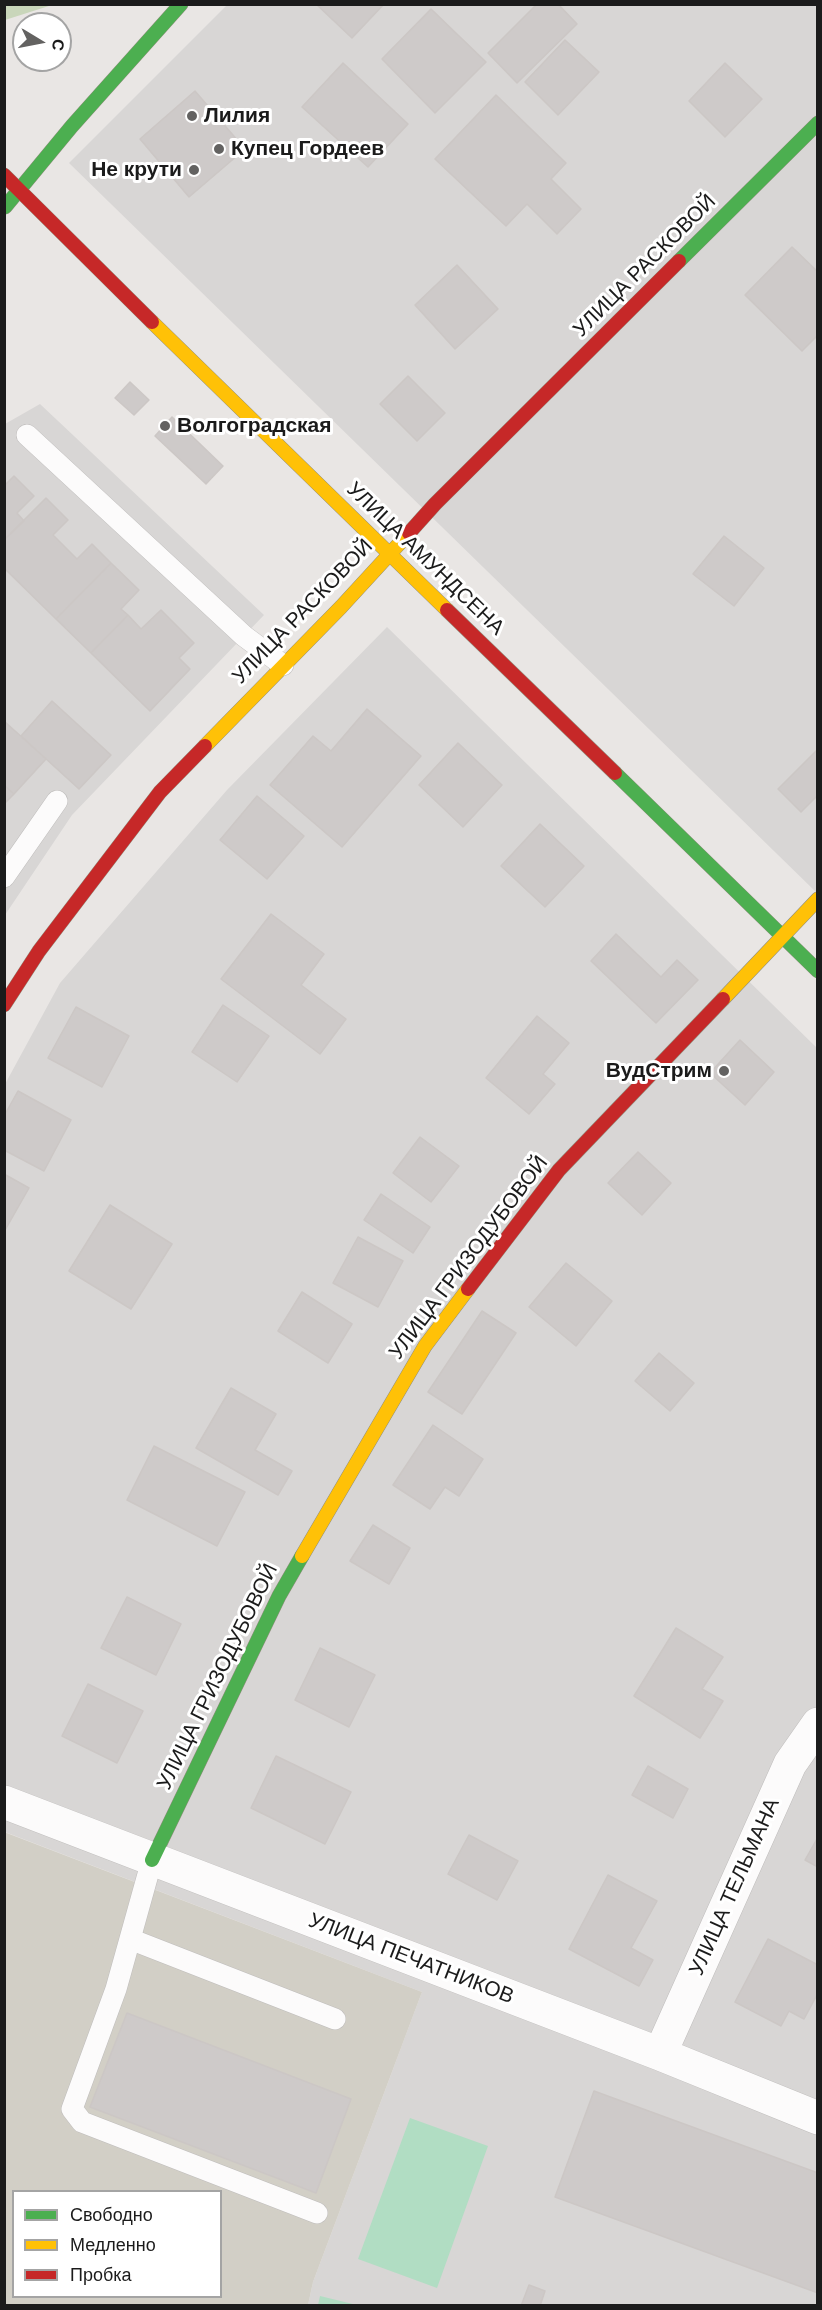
<!DOCTYPE html>
<html>
<head>
<meta charset="utf-8">
<style>
  body { margin:0 }
  #map { position:relative; width:822px; height:2310px; overflow:hidden; background:#e9e6e4; font-family:Arial,sans-serif }
  canvas { display:block }
  .frame { position:absolute; inset:0; border:6px solid #1b1b1b; pointer-events:none }
  .legend { position:absolute; left:12px; top:2190px; width:210px; height:108px; box-sizing:border-box; background:#fff; border:2px solid #a4a4a4; margin:0; padding:8px 10px; list-style:none; font-size:18px; color:#1b1b1b }
  .legend li { display:flex; align-items:center; gap:12px; height:30px }
  .legend b { width:30px; border:2px solid #a4a4a4 }
  .north { position:absolute; left:12px; top:12px; width:60px; height:60px; box-sizing:border-box; background:#fff; border:2px solid #a4a4a4; border-radius:50%; rotate:100deg; font-size:16px; font-weight:700; line-height:24px; text-align:center; color:#1b1b1b }
  .north::after { content:''; display:block; margin:auto; width:21px; height:27px; background:#636261; clip-path:polygon(50% 0,100% 100%,50% 72%,0 100%) }
</style>
</head>
<body>
<div id="map">
<canvas width="822" height="2310"></canvas>
<div class="frame"></div>
<ul class="legend">
<li><b style="height:8px;background:#4caf50"></b>Свободно</li>
<li><b style="height:8px;background:#ffc107"></b>Медленно</li>
<li><b style="height:8px;background:#c62828"></b>Пробка</li>
</ul>
<div class="north">С</div>
</div>
<script>
const context = document.querySelector('canvas').getContext('2d');
context.lineJoin = 'round';
function fillPath(path, color) { context.fillStyle = color; context.fill(path, 'evenodd'); }
function trace(path, color, width, dash) { context.strokeStyle = color; context.lineWidth = width; context.lineCap = dash ? 'butt' : 'round'; context.setLineDash(dash || []); context.stroke(path); }
function label(font, color, halo, rows, align = 'center') {
  context.font = font + ' Arial,sans-serif'; context.lineWidth = 6; context.setLineDash([]); context.textBaseline = 'middle'; context.strokeStyle = halo; context.fillStyle = color; for (const [text, x, y, turn = 0] of rows) {
    context.save(); context.translate(x, y); context.rotate((+turn || 0) * Math.PI / 180); context.textAlign = isNaN(turn) ? turn : align; if (halo) context.strokeText(text, 0, 0); context.fillText(text, 0, 0); context.restore();
  }
}
fillPath(new Path2D(`
  M227,5H817V893L69,163Z
  M40,404L264,615L72,815L5,915V424Z
  M387,627L817,1048V2305H308L313,2282L422,1992L5,1832L4,1086L60,983L227,790Z`), '#d8d6d5');
fillPath(new Path2D(`
  M4,1832L422,1992L313,2282L308,2305H5ZM14,2192H220V2296H14Z`), '#d2cfc6');
fillPath(new Path2D(`
  M5,4H52V5L5,20Z`), '#c9d6ba');
fillPath(new Path2D(`
  M410,2118L488,2146L437,2288L358,2259Z
  M320,2296L357,2305H318Z`), '#b1ddc3');
const building = new Path2D(`
  M316,4H384L352,38Z
  M537,4H558L577,24L517,83L488,53Z
  M431,9L486,62L435,113L382,59Z
  M565,40L599,72L558,115L525,82Z
  M343,63L408,124L368,167L302,107Z
  M725,63L762,99L725,137L689,101Z
  M195,91L245,149L189,197L140,139Z
  M496,95L566,163L551,179L581,209L557,234L527,204L506,226L435,159Z
  M792,247L818,272V335L802,351L745,295Z
  M457,265L498,309L455,349L415,305Z
  M408,376L445,413L417,441L380,404Z
  M130,382L149,400L134,415L115,398Z
  M172,417L223,466L206,484L155,436Z
  M14,476L34,496L17,513L24,521L4,540V486Z
  M46,498L68,520L53,535L77,559L92,544L111,563L56,619L4,568V540Z
  M724,536L764,568L734,606L693,574Z
  M111,563L139,590L121,609L128,615L91,653L56,619Z
  M161,610L194,643L179,658L190,669L150,711L91,653L128,615L141,629Z
  M52,701L111,755L79,789L21,736Z
  M367,709L421,756L342,847L270,785L313,736L331,751Z
  M4,721L46,759L14,794L4,785Z
  M458,743L502,785L463,827L419,785Z
  M818,749V795L801,812L778,789Z
  M4,785L14,794L4,804Z
  M257,796L304,836L267,879L220,840Z
  M540,824L584,866L545,907L501,866Z
  M271,914L324,954L301,985L346,1019L320,1054L221,979Z
  M616,934L661,977L677,960L698,980L656,1023L591,961Z
  M223,1005L269,1036L237,1082L192,1052Z
  M76,1007L129,1036L102,1087L48,1058Z
  M537,1016L569,1043L543,1074L555,1084L529,1114L486,1078Z
  M740,1040L774,1072L745,1105L710,1073Z
  M18,1091L71,1120L44,1171L4,1150V1116Z
  M420,1137L459,1166L431,1202L393,1173Z
  M638,1152L671,1183L642,1215L608,1183Z
  M4,1174L29,1188L4,1232Z
  M381,1194L430,1227L413,1253L364,1220Z
  M110,1205L172,1244L131,1309L69,1271Z
  M358,1237L403,1261L378,1307L333,1283Z
  M566,1263L612,1301L576,1346L529,1307Z
  M302,1292L352,1324L328,1363L278,1331Z
  M482,1311L516,1333L462,1414L428,1392Z
  M659,1353L694,1383L670,1411L635,1381Z
  M231,1388L276,1414L255,1450L292,1471L278,1495L196,1448Z
  M433,1425L483,1459L459,1496L445,1487L430,1509L393,1485Z
  M154,1446L245,1492L217,1546L127,1500Z
  M373,1525L410,1548L389,1584L350,1561Z
  M127,1597L181,1624L156,1675L101,1648Z
  M676,1628L723,1657L702,1689L723,1701L700,1738L634,1696Z
  M320,1648L375,1675L349,1727L295,1700Z
  M88,1684L143,1711L117,1763L62,1736Z
  M276,1756L351,1792L325,1844L251,1808Z
  M648,1766L688,1789L673,1818L632,1795Z
  M469,1835L518,1861L497,1900L448,1874Z
  M818,1837V1867L805,1860Z
  M608,1875L657,1901L631,1948L653,1960L639,1986L569,1949Z
  M768,1939L818,1965V1993L804,2019L789,2011L781,2026L735,2002Z
  M127,2013L351,2099L316,2193L90,2107Z
  M594,2091L818,2173V2293L555,2197Z
  M529,2285L545,2291L540,2306H521Z`);
fillPath(building, '#cecac9');
trace(building, '#ccc7c5', 1.5);
const lane = new Path2D(`
  M27,435L244,636L283,665
  M4,877L57,801
  M152,1860L116,1989L72,2109L82,2122L317,2213
  M130,1939L335,2019`);
const street = new Path2D(`
  M4,1802L660,2054L818,2118
  M660,2054L790,1764L818,1724`);
const fast = new Path2D(`
  M5,207L72,126L181,4
  M679,261L818,123
  M615,773L818,971
  M152,1860L279,1596L302,1556`);
const slow = new Path2D(`
  M152,322L447,610
  M205,746L341,607L409,533
  M723,999L818,899
  M302,1556L425,1346L468,1289`);
const jam = new Path2D(`
  M4,175L152,322
  M409,533L435,504L679,261
  M447,610L615,773
  M4,1005L39,951L160,792L205,746
  M468,1289L559,1170L723,999`);
trace(lane, '#bfbdbc', 22);
trace(street, '#bfbdbc', 34);
trace(fast, '#918f7e', 15);
trace(slow, '#918f7e', 15);
trace(jam, '#918f7e', 15);
trace(lane, '#fcfbfb', 21);
trace(street, '#fcfbfb', 33);
trace(fast, '#4caf50', 14);
trace(slow, '#ffc107', 14);
trace(jam, '#c62828', 14);
for (const [x, y, r, color] of [
  [192,116,6,"#636261"],
  [219,149,6,"#636261"],
  [194,170,6,"#636261"],
  [165,426,6,"#636261"],
  [724,1071,6,"#636261"]
]) { const dot = new Path2D(); dot.arc(x, y, r, 0, 2 * Math.PI); context.fillStyle = color; context.fill(dot); trace(dot, '#fff', 2); }
label('bold 21px', '#1b1b1b', '#fff', [
  ["Лилия",204,116],
  ["Купец Гордеев",231,149],
  ["Не крути",182,170,"right"],
  ["Волгоградская",177,426],
  ["ВудСтрим",712,1071,"right"]
], 'left');
label('21px', '#1b1b1b', '#fff', [
  ["УЛИЦА РАСКОВОЙ",645,266,-45],
  ["УЛИЦА АМУНДСЕНА",425,559,44],
  ["УЛИЦА РАСКОВОЙ",303,612,-46],
  ["УЛИЦА ГРИЗОДУБОВОЙ",469,1258,-53],
  ["УЛИЦА ГРИЗОДУБОВОЙ",218,1677,-64],
  ["УЛИЦА ТЕЛЬМАНА",735,1887,-66],
  ["УЛИЦА ПЕЧАТНИКОВ",411,1959,21]
]);
</script>
</body>
</html>
